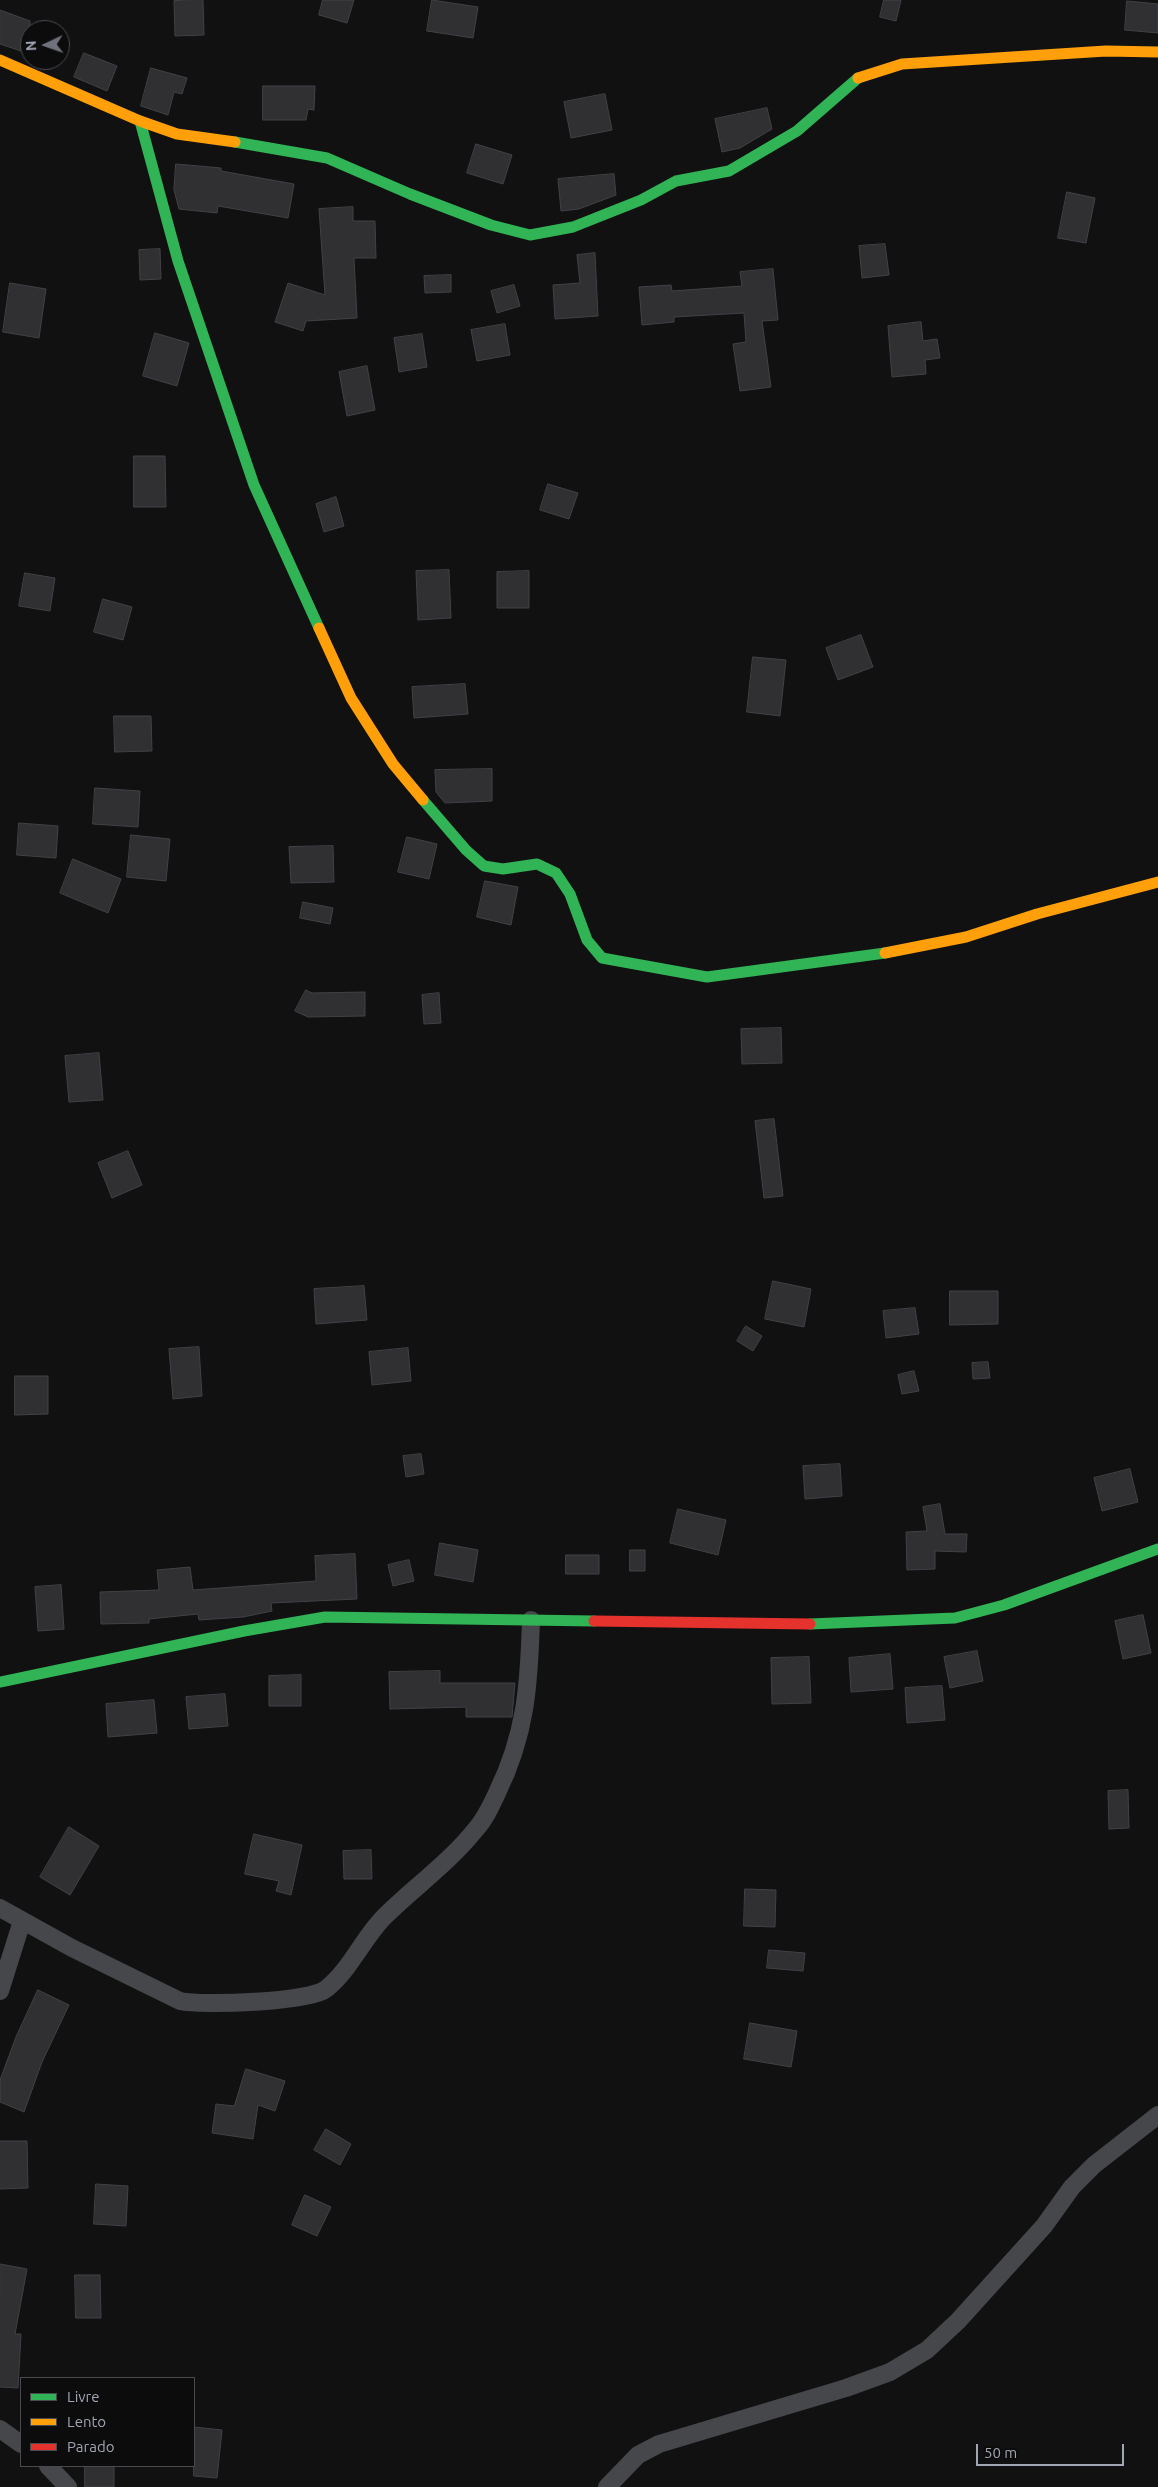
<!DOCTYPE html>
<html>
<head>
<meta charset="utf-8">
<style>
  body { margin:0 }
  #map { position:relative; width:1158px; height:2487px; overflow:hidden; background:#111112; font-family:Ubuntu,sans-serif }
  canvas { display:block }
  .legend { position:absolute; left:20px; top:2377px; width:175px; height:90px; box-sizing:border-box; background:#0c0c0d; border:1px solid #484a50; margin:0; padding:6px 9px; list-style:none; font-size:15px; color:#a1a6b4 }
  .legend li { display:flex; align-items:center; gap:10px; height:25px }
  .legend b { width:25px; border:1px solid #484a50 }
  .north { position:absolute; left:20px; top:20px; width:50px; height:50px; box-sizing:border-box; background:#0c0c0d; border:1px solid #484a50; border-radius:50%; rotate:267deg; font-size:14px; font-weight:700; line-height:20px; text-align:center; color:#a1a6b4 }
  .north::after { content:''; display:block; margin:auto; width:18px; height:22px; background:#6f727b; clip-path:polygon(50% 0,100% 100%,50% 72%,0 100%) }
  .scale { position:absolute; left:976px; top:2444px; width:148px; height:22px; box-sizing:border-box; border:2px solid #a1a6b4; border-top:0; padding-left:6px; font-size:15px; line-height:18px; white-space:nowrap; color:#a1a6b4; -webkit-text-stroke:4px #0c0c0d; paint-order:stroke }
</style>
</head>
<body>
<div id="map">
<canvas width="1158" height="2487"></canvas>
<ul class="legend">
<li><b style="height:6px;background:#30b455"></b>Livre</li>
<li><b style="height:6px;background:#ff9f0a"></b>Lento</li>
<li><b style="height:6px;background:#e5322d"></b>Parado</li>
</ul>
<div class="north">N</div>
<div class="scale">50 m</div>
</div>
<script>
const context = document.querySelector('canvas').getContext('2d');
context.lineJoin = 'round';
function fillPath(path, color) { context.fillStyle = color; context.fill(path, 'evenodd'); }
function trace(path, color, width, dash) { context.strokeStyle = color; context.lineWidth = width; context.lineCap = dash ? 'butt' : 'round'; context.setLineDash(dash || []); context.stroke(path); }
const building = new Path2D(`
  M203,0L204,35L175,36L174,1Z
  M323,0H354L347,23L319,15Z
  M432,0L478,7L473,38L427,31Z
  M884,0H901L896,21L880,17Z
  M1127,1L1158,4V33L1125,30Z
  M0,10L30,21V54L0,44Z
  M84,53L117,66L107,91L74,77Z
  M151,68L187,78L182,94L174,92L168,115L141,106Z
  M263,86H315L314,110L308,109L306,120H263Z
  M605,94L612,130L571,138L564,102Z
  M767,108L772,129L740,148L722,152L715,119Z
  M476,144L512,155L503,184L467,173Z
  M176,164L221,168V171L294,184L288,218L218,206L217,213L179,209L174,190Z
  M614,174L616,195L579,209L561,211L558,179Z
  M1067,192L1095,198L1086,243L1058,238Z
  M353,207V221H375L376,258H354L357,318L306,321L303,331L275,322L288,283L325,295L319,209Z
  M885,244L889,275L862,278L859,246Z
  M160,249L161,279L140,280L139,250Z
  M595,253L598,316L555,319L553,285L580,283L577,255Z
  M773,269L778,320L762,321L771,387L740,391L733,344L746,342L744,313L674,317V322L642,325L639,287L671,285L672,291L742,286L740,272Z
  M451,275V292L425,293L424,276Z
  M10,283L46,289L39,338L3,332Z
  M514,285L520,306L497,313L491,291Z
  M921,322L923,341L937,339L940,358L925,360L926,374L892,377L888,326Z
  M505,324L510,355L477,361L471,330Z
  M155,333L189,343L177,386L143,376Z
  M422,334L427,367L399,372L394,338Z
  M367,366L375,410L347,416L339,372Z
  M134,456H165L166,507H134Z
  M548,484L578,493L569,519L540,510Z
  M336,497L344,526L324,532L316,504Z
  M449,570L451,618L418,620L416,571Z
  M529,571V608H497V572Z
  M25,573L55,578L50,611L19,606Z
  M103,599L132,607L123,640L94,632Z
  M861,635L873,667L838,680L826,648Z
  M753,657L786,660L780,716L747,712Z
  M465,684L468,714L414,718L412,687Z
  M114,716H151L152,751L115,752Z
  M492,769V801L445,803L436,792L435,770Z
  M95,788L140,791L138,827L93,824Z
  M19,823L58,826L56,858L17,855Z
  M131,835L170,839L166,881L127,877Z
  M407,837L437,844L429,879L398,872Z
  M333,846L334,882L291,883L289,847Z
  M73,859L121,879L108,913L60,893Z
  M485,881L518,887L511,925L477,917Z
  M303,902L333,908L330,924L300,918Z
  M306,990L312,993L365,992V1016L308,1017L295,1011Z
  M439,993L441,1023L424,1024L422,995Z
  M781,1028L782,1063L742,1064L741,1029Z
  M99,1053L103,1100L69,1102L65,1056Z
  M774,1119L783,1196L764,1198L755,1121Z
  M128,1151L142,1185L112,1198L98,1163Z
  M773,1281L811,1289L804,1327L765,1319Z
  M364,1286L367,1320L316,1324L314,1289Z
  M950,1291H998V1324L950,1325Z
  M915,1308L919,1334L886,1338L883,1311Z
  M746,1326L762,1336L753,1351L737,1341Z
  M199,1347L202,1396L173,1399L169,1349Z
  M408,1348L411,1381L372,1385L369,1352Z
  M988,1362L990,1378L973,1379L972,1363Z
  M914,1371L919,1391L902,1394L898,1375Z
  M15,1376H48V1414L15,1415Z
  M421,1454L424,1474L406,1477L403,1456Z
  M840,1464L842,1496L805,1499L803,1466Z
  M1130,1469L1138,1502L1102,1511L1094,1478Z
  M940,1504L945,1534H967L966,1552L935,1551V1569L907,1570L906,1532L927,1531L923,1507Z
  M678,1509L726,1520L718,1555L670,1543Z
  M440,1543L478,1550L473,1582L435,1575Z
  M630,1550H645V1571H630Z
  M355,1554L357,1599L271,1603L272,1611L243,1617L199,1620L198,1614L149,1619V1623L101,1624L100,1592L159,1590L157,1570L190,1567L193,1590L316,1581L315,1556Z
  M566,1555H599V1574H566Z
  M409,1560L414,1581L393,1586L388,1565Z
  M61,1585L64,1629L38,1631L35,1587Z
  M1143,1615L1151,1653L1123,1659L1115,1621Z
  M977,1651L983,1681L950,1688L944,1657Z
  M890,1654L893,1689L851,1692L849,1658Z
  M809,1657L811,1703L772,1704L771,1658Z
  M440,1671V1683H515L512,1717H466V1707L390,1709L389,1672Z
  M301,1675V1706H269V1676Z
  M942,1686L945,1720L907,1723L905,1688Z
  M225,1694L228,1726L189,1729L186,1697Z
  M154,1700L157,1733L108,1737L106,1704Z
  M1128,1790L1129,1828L1109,1829L1108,1791Z
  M69,1827L99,1846L70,1895L40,1877Z
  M254,1834L302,1845L291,1895L276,1891L279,1881L245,1874Z
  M371,1850L372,1879H344L343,1851Z
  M745,1889L776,1890L775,1927L744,1926Z
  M769,1950L805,1953L803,1971L767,1968Z
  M38,1990L69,2005L42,2062L24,2112L0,2102V2080L16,2037Z
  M750,2023L797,2031L791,2067L744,2059Z
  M246,2069L285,2081L275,2111L258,2105L253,2139L212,2133L216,2104L234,2106Z
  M326,2129L351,2144L340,2165L314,2150Z
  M0,2141H27L28,2188L0,2189Z
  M96,2184L128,2186L126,2226L94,2224Z
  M305,2195L331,2207L317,2236L292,2225Z
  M0,2264L27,2269L15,2334H21L18,2388L0,2387Z
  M75,2275H100L101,2318H76Z
  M194,2427L222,2430L217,2478L194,2476Z
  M85,2466H114V2487H85Z`);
fillPath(building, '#303032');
trace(building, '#404246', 1);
trace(new Path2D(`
  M0,1908L72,1948L180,2001C202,2006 310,2002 326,1989C350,1970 362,1940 383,1918C413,1888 449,1863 476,1829C485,1819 491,1806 497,1793C526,1734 529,1685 531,1620
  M0,1991L22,1921
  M0,2429L21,2444
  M48,2466L68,2487
  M607,2487L638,2455L659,2444L846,2388L890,2372L927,2350L958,2321L1044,2226L1072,2187L1094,2165L1158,2115`), '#46474a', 18);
trace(new Path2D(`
  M140,121L178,261L254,485L319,628
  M235,142L327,158L410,194L491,225L530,235L573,227L641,200L676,181L729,171L797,131L858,78
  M423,800L466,850L484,866L503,869L537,864L556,873L570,894L587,940L602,958L707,977L885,953
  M810,1624L955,1618L1004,1605L1158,1549
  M0,1682L244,1631L325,1617L594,1621`), '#30b455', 11);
trace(new Path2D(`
  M0,60L140,121L177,134L235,142
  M858,78L902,64L1106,51L1158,52
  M319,628L351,698L393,764L423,800
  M885,953L966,937L1037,914L1158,882`), '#ff9f0a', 11);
trace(new Path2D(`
  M594,1621L810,1624`), '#e5322d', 11);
</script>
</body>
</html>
